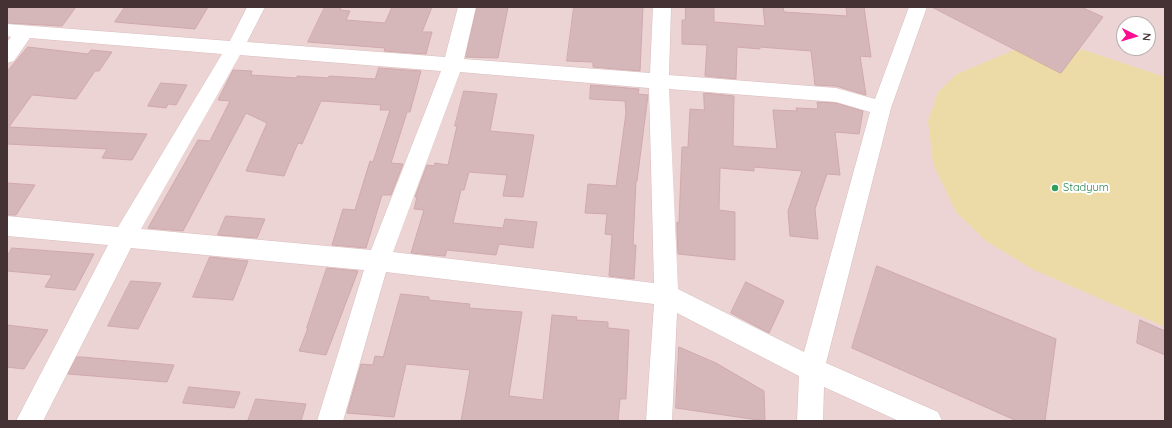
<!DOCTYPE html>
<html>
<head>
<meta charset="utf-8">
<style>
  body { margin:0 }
  #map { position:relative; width:1172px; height:428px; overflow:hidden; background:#f3e2e2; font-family:Quicksand,sans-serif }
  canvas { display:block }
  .frame { position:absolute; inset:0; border:8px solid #453234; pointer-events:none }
  .north { position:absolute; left:1116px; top:16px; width:40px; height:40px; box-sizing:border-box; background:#fff; border:1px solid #b5adae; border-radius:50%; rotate:95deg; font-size:11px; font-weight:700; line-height:16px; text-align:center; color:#453234 }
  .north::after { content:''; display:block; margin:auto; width:14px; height:18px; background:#ff0d90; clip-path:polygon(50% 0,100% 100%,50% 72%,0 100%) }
</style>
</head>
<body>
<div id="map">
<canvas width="1172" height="428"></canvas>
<div class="frame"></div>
<div class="north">N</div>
</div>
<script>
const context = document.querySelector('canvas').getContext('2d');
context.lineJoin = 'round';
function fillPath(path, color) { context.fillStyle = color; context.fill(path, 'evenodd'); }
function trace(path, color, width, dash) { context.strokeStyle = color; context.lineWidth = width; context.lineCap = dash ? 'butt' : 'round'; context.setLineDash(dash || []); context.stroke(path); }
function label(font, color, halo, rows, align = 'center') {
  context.font = font + ' Quicksand,sans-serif'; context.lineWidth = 4; context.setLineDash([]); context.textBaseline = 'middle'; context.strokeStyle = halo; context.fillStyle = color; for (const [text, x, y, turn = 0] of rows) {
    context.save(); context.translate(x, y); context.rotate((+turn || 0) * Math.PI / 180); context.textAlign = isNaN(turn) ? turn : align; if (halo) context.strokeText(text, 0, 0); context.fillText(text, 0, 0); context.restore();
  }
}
fillPath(new Path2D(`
  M7,7H1165V421H7ZM1124,24H1148V48H1124Z`), '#ecd4d4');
fillPath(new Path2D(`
  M1014,50H1084L1165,77V327L1032,269L986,241L956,212L933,164L928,121L938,92L957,74Z`), '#ecdba7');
const building = new Path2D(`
  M7,7H76L62,26L7,23Z
  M125,7H208L195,29L115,22Z
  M325,7H341L340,10L350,11L346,20L385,23L392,7H432L422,32H432L426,54L384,51L385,48L308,42Z
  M477,7H508L498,58L466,57Z
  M574,7H643L640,71L593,67V62L567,61Z
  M686,7H714V22L765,26L763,7H783L784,12L847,16L846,7H864L871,57L860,56L866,95L836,86L815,85L811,51L760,47V49L737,47L736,79L705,76L707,45L682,44V20H685Z
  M932,7H1081L1103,17L1061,73Z
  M28,47L88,54L91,50L112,52L99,71H95L76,99L32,95L9,127L147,134L132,160L102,158L107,149L7,144V72Z
  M379,68L421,71L410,112H407L391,163L403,164L391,195H382L366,248L332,245L343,209L355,210L370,161L373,162L390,110H380L381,105L321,101L302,144L298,143L284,176L246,171L267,123L246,113L183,231L148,228L198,140L210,141L230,101L218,100L233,70L252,71L251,75L297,78V76L328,78L329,76L375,79Z
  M161,83L187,85L176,105L168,104L166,108L148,106Z
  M591,85L639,89L638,94L648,95L637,181H636L633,245H636L634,279L609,276L612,235L605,234L607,214L585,213L588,184L616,186L626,113L625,101L590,99Z
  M464,91L497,94L490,131L534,135L523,197L503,196L507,175L469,172L464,190H461L453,223L503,228L505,219L537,222L533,248L499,244L496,255L447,250L445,256L411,253L424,210L414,209L417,197H415L427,165L434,166L435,163L448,165L457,126H455Z
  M704,93L734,96L733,146L777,149L773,110L797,111L796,108L818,109L817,102L836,103L863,111L859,134L835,132L840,175L827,174L815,209L818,239L790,236L788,211L802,171L754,167V171L720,168L719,210L735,212V260L678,254L677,230V222L679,223L682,147H688L690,109L704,110Z
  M7,183L35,185L16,215H7Z
  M226,216L265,219L257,238L218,235Z
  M12,248L65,252L94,254L75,290L45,287L52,275L7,271V257Z
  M210,257L248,261L233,300L193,297Z
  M877,266L1056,339L1045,421H1017L852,348Z
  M327,268L358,271L326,355L299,351L308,328H307Z
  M131,281L161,283L138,329L108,326Z
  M746,282L784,301L769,333L731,313Z
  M401,294L429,297V300L470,304L469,308L522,312L509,396L543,400L552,315L577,317L576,320L608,322V328L629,330L626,399H620L618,421H461L470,370L406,364L394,417L347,413L361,364L373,365L375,356L383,357Z
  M1140,320L1165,331V355L1137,343Z
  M7,325L48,330L24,369L7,367Z
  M679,347L716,363L764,391L765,421L676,408Z
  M77,357H82L174,365L167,382L68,374Z
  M189,387L240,392L234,408L183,403Z
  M256,399L306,404L301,421H248Z`);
fillPath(building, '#d5b7b9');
trace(building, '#d1a9ad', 1);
const minor = new Path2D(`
  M247,7H265L247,42L445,57L458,7H476L464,59L650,73L653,7H671L669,75L836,88L875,99L909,7H927L891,108L826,363L938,412L942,421H899L824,387L823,421H797L799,376L677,313L672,421H646L654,304L386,272L343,421H317L364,270L131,248L43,421H16L108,245L7,236V216L118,227L222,54L30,38L14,61L7,63V42L11,37L7,36V24L230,41ZM240,55L441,71L371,250L141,229ZM460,72L649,88L654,283L393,252ZM669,89L836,102L870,112L804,352L678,289Z`);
trace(minor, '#dabebf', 1);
fillPath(minor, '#fff');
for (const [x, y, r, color] of [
  [1055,188,4,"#2e9e5b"]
]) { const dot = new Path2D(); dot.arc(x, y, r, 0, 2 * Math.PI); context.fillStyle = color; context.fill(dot); trace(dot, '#fff', 1.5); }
label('11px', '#27864d', '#fff', [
  ["Stadyum",1063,188]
], 'left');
</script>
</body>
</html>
